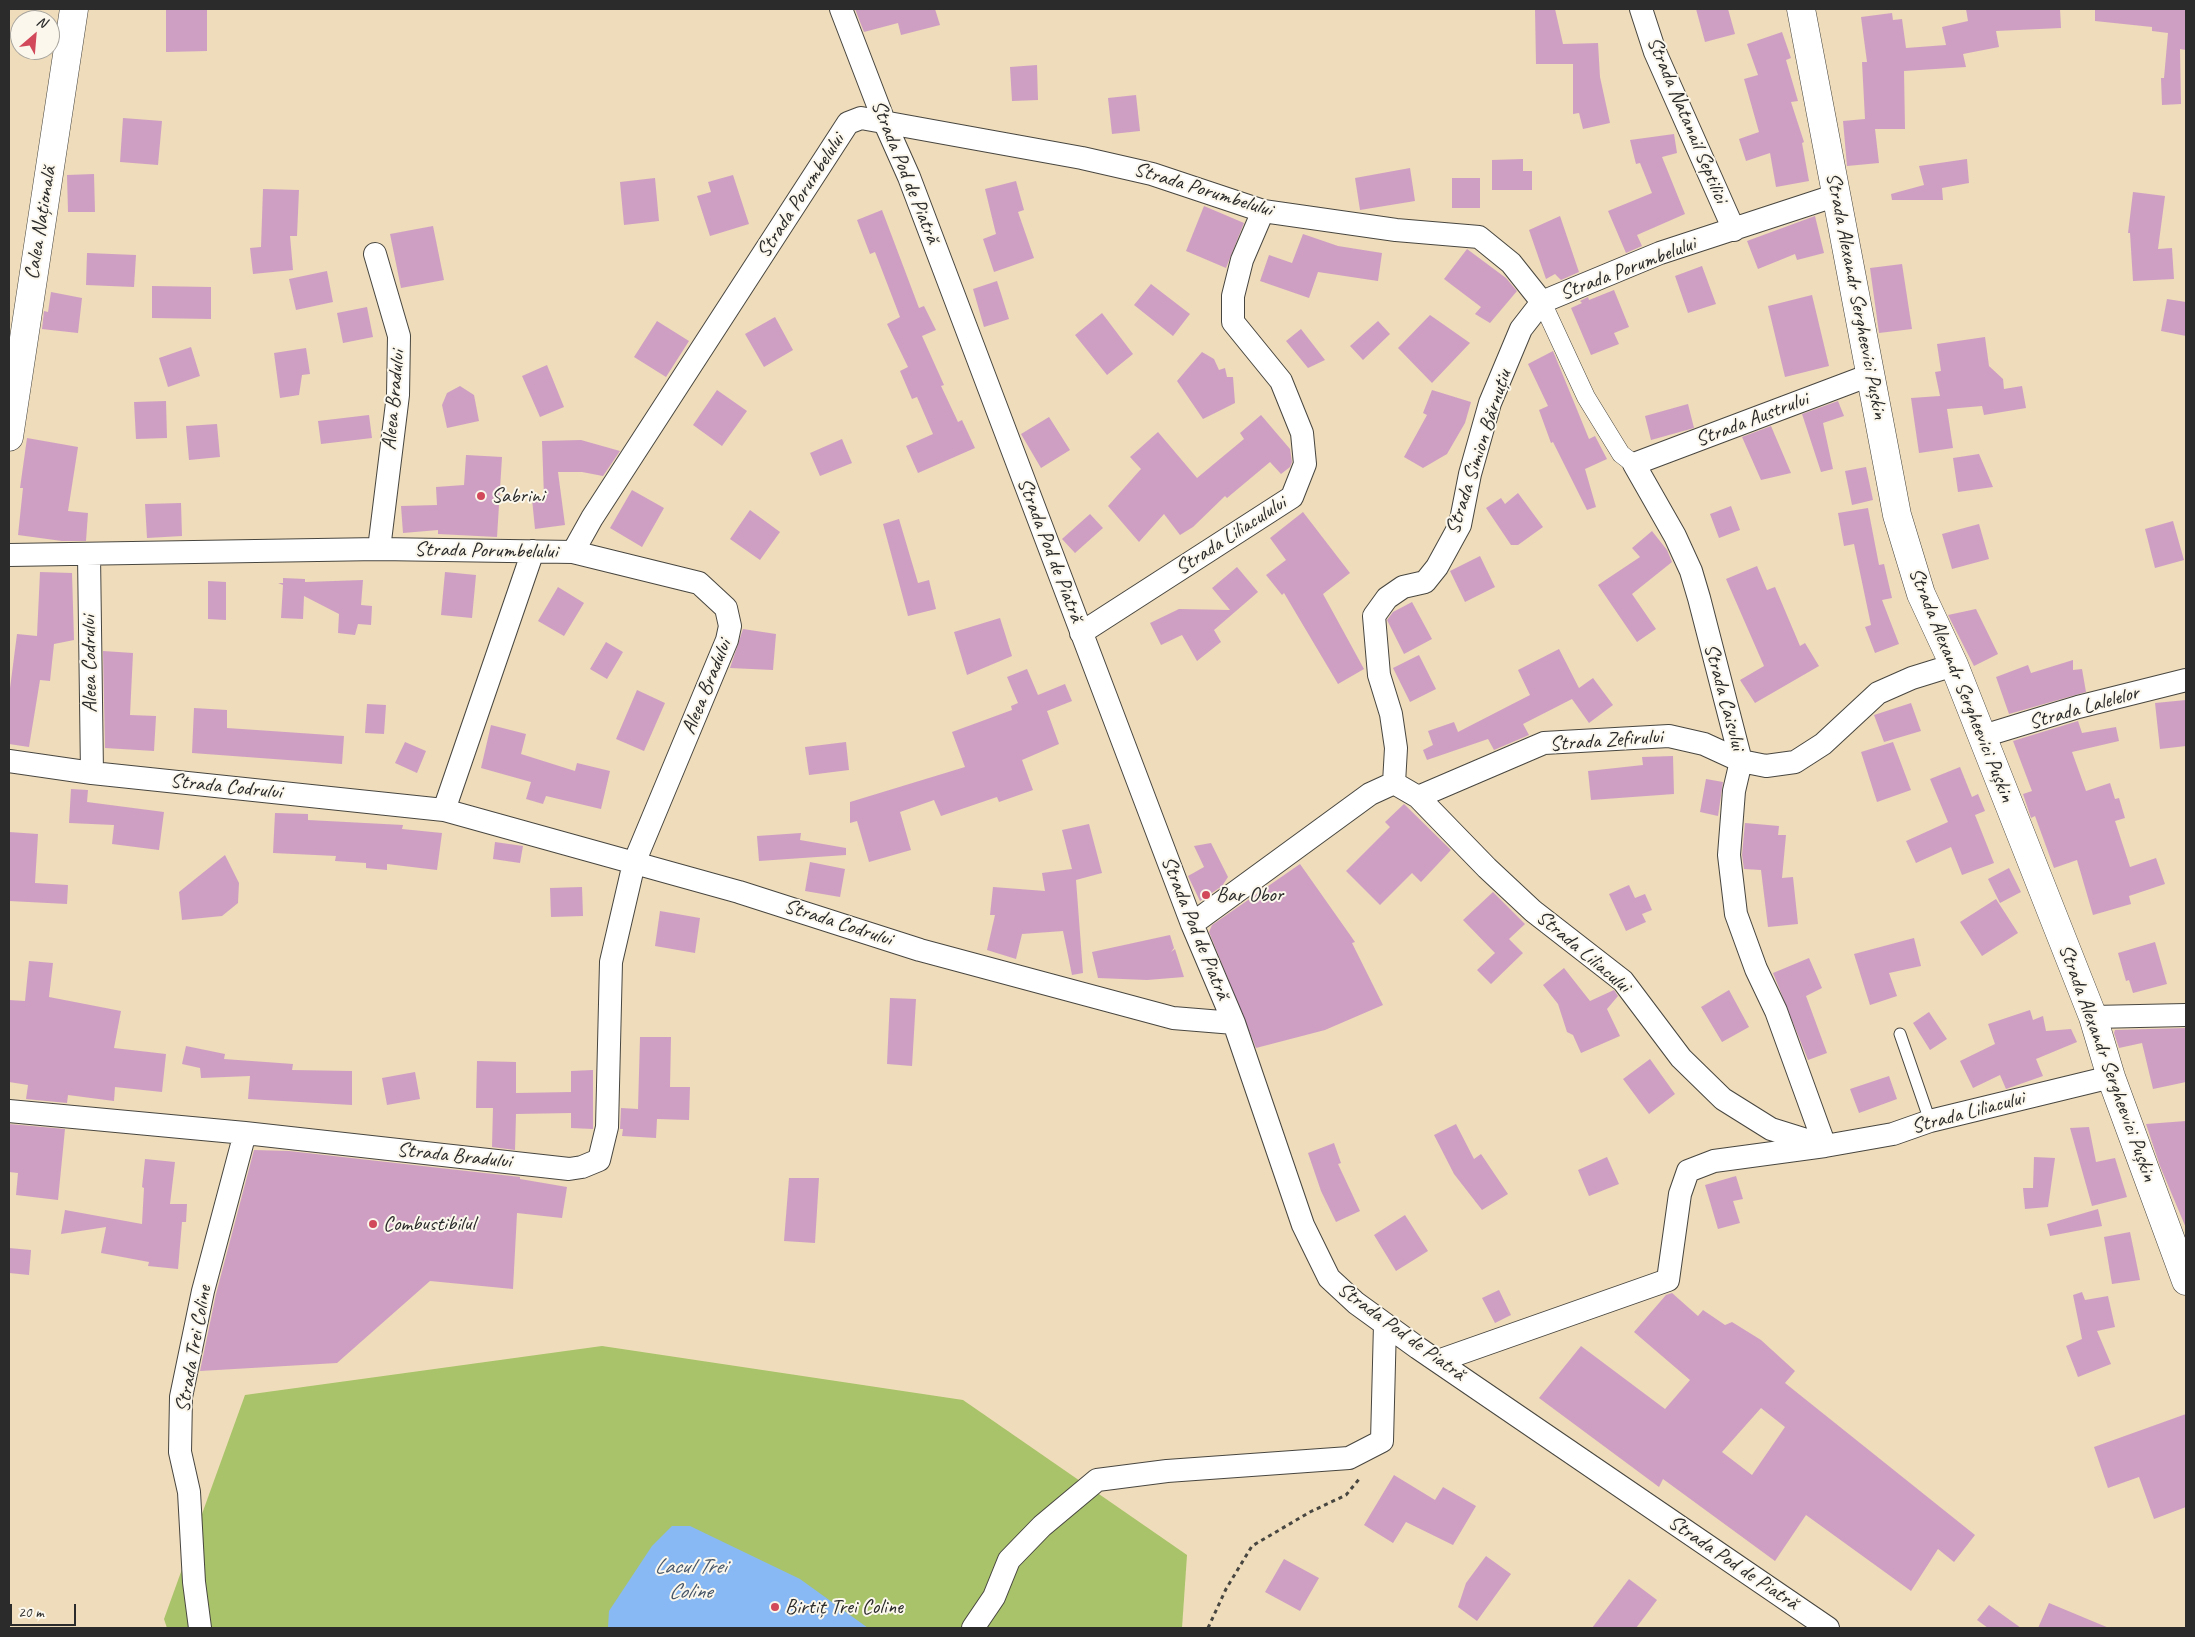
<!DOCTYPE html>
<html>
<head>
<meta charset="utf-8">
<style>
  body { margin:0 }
  #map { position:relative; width:2195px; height:1637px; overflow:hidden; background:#efdcba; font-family:Caveat,sans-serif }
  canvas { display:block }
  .frame { position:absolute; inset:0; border:10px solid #2b2b2b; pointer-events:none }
  .north { position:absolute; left:10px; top:10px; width:50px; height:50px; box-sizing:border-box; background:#fbf7ec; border:1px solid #a8a59f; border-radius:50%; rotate:27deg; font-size:14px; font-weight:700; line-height:20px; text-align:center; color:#2b2b2b }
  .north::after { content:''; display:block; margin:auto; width:18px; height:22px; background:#d1495b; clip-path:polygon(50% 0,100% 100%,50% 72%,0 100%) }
  .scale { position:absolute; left:10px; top:1604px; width:66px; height:22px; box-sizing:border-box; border:2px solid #2b2b2b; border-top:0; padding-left:6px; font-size:15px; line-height:18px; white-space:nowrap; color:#2b2b2b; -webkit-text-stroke:4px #fbf7ec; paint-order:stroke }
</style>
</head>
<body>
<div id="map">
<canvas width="2195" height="1637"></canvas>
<div class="frame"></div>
<div class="north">N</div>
<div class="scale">20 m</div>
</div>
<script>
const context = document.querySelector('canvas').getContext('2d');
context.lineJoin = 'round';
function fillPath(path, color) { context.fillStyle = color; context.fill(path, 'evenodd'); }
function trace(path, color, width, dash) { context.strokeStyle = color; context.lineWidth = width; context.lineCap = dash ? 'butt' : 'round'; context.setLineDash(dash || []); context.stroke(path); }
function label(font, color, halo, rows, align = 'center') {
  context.font = font + ' Caveat,sans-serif'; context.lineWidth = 4; context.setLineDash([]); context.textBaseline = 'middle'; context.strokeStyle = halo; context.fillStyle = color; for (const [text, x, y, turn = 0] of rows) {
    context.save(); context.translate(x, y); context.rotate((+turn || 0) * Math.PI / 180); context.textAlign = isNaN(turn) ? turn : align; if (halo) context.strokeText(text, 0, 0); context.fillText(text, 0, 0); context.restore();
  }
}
fillPath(new Path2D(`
  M602,1346L963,1400L1187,1555L1182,1628H167L164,1619L245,1395Z`), '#a8c369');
fillPath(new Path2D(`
  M672,1526H690L800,1579L868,1628H608L609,1611L652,1546Z`), '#88b9f5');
fillPath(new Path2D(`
  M166,9H207V51L166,52Z
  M855,9H935L940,25L901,35L898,23L864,32Z
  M1535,9H1555L1563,44L1598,43L1600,77L1610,123L1583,129L1579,113L1573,114V64H1536Z
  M1696,9H1728L1735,34L1705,42Z
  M1966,9H2060L2061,28L1996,31L1999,47L1963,54L1966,67L1904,71L1905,129H1875L1879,163L1847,166L1843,121L1865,119L1862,62H1867L1861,17L1892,13L1893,20L1902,19L1906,48L1946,45L1942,27L1968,21Z
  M2095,9H2186V50L2180,49L2181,104L2162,105L2161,78H2164L2168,33L2152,31V27L2095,21Z
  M1782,32L1791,58L1786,60L1798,101L1791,102L1804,142L1802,143L1809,181L1776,187L1770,153L1746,161L1739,139L1759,132L1744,79L1758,75L1747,44Z
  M1037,65L1038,100L1012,101L1010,67Z
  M1136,95L1140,131L1112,134L1108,98Z
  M123,118L162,121L158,165L120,162Z
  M1674,134L1677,153L1662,157L1685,214L1637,235L1642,246L1626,253L1608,211L1652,193L1640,163L1636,164L1630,140Z
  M1523,159V171H1532V190H1492V160Z
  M1967,159L1969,183L1942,188L1943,200H1892L1891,194L1924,185L1919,166Z
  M1410,168L1415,201L1360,210L1355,178Z
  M94,174L95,212H68L67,175Z
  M733,175L749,224L710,236L697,196L711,192L708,182Z
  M655,178L659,221L624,225L620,182Z
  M1452,178H1480V208H1452Z
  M1016,181L1024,210L1018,212L1034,258L994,272L983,239L996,234L985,189Z
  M263,189L299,190L297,236H290L293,270L253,274L250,248L261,247Z
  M2133,192L2165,196L2158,249L2172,248L2174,279L2133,281L2130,233H2128Z
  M1204,206L1244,223L1226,268L1186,251Z
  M882,210L919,308L924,306L936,330L922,336L944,385L941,386L958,422L962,420L975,448L918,473L906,446L933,434L917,397L912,399L900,371L908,367L887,324L900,317L875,252L870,254L857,220Z
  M1560,216L1579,272L1561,280L1555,274L1546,279L1529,230Z
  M1815,216L1824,253L1797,260L1795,254L1758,269L1747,241Z
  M433,226L444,280L401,288L390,234Z
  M1303,234L1338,246L1382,253L1378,281L1318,272L1309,298L1260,281L1269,255L1292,263Z
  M1467,249L1506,278L1517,291L1490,323L1475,314L1481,307L1444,279Z
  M87,253L136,255L134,287L86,285Z
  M1902,264L1912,329L1879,333L1870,268Z
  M1702,266L1716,304L1688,313L1675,276Z
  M327,271L333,302L296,310L289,279Z
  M997,281L1009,319L984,327L973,289Z
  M1151,284L1190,314L1173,336L1134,305Z
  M152,286L211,287V319L152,318Z
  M1614,290L1629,327L1614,333L1619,344L1591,355L1571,308L1582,303L1580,301L1588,297L1589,300Z
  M51,292L82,298L78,333L42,329L44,311L48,312Z
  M1812,295L1829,366L1785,377L1768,306Z
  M2167,299L2186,302V336L2161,331Z
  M367,307L373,337L343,343L337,313Z
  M1102,313L1133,354L1107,375L1075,335Z
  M1430,315L1470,343L1432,383L1398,348Z
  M775,317L793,350L764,367L745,334Z
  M657,321L689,341L666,377L634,357Z
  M1378,321L1390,334L1363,360L1350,346Z
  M1301,329L1325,360L1308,368L1286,341Z
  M1985,337L1989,366L2003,379L2004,389L2022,386L2026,408L1984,415L1982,406L1947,409L1953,448L1919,453L1911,398L1940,396L1935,372L1941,371L1937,344Z
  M191,347L200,376L168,387L159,358Z
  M306,348L310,374L302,375L299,395L280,398L274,353Z
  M1553,351L1589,439L1595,436L1607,459L1585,469L1596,507L1587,510L1553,442L1551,443L1539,410L1548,406L1528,364Z
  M1202,352L1214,359L1219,370L1225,368L1227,377H1233L1235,403L1203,419L1177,381Z
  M547,365L564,407L540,417L522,376Z
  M460,386L474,395L479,421L447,428L442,405L447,393Z
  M717,390L747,411L722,446L693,425Z
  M1432,390L1471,402L1465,423L1447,454L1423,468L1404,457L1427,415L1423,413Z
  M166,401L167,438L136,439L134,402Z
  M1838,401L1844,416L1823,423L1833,469L1821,472L1802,414Z
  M1688,404L1694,428L1651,440L1645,416Z
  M369,415L372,438L321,444L318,421Z
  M1261,415L1290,449L1292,462L1290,467L1281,474L1270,462L1227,498L1225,496L1193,527L1180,535L1164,514L1139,542L1108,506L1141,469L1130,457L1158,432L1197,478L1244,439L1240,433Z
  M1049,417L1070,450L1041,468L1021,434Z
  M217,424L220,457L189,460L186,426Z
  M1771,426L1791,473L1761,480L1742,437Z
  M27,438L78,447L68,511L88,513L86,541H62L18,535L23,488H20Z
  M842,439L852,463L820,476L810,453Z
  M581,440L620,451L603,476L582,472H558L565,525L535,529L532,499L544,497L542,441Z
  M1979,454L1993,487L1958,492L1953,458Z
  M466,455L502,457L497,537L438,534V530L403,533L401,506L437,505L436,487L464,485Z
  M1866,467L1873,500L1852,505L1845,471Z
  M632,490L664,508L642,547L610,528Z
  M1518,493L1543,527L1518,545H1511L1486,508L1501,498L1505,504Z
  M181,503L182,536L147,538L145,504Z
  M1731,506L1740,530L1719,538L1710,514Z
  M1868,508L1879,565L1884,564L1892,598L1882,600L1899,644L1875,653L1865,627L1871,625L1854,544L1844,546L1838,513Z
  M750,510L780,532L760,560L730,539Z
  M1303,512L1350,573L1323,594L1364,669L1338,684L1284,593L1282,595L1266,575L1286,560L1270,538Z
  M1090,514L1103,528L1075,553L1062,539Z
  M899,519L918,583L929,580L936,609L908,616L883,524Z
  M2173,521L2184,560L2155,568L2145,529Z
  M1979,524L1989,559L1952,569L1942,534Z
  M1652,531L1667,550L1672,562L1632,594L1656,629L1637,642L1598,585L1640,557L1632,548Z
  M1480,556L1495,587L1465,602L1450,571Z
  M1757,566L1767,590L1775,587L1800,646L1805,643L1819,666L1755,703L1740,680L1764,666L1726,579Z
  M1237,567L1258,592L1214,630L1221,642L1197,661L1182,635L1161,645L1150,623L1179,609L1230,610L1212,588Z
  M40,572L72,573L74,640L54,644L50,681L40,680L29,747L9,744V696L17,634L37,636Z
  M445,572L476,575L472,618L441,615Z
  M283,578L305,579V582L363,580L361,605L372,606L371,625L358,624L355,635L338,633L339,614L304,596L303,619L281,618L283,585L278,583H283Z
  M208,581L226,582V620L208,619Z
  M558,587L584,603L564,636L538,621Z
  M1412,602L1432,639L1404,654L1387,620L1393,612Z
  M1976,609L1998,654L1974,666L1948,615Z
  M1000,618L1012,656L967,675L954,632Z
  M743,629L776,634L773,670L730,668Z
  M606,642L623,652L607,679L590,669Z
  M1559,649L1579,688L1593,678L1613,705L1589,723L1572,699L1523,724L1529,735L1494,750L1488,739L1427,760L1423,750L1433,745L1428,731L1454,722L1458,732L1530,695L1518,670Z
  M103,651L133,653L130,715L156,716L154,751L105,748Z
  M1419,655L1436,689L1410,702L1393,668Z
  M2073,660V670L2082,669L2086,692L2009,714L1996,677L2028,665L2031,673Z
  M1027,669L1038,695L1065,684L1072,701L1047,711L1059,744L1022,760L1033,790L999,802L997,797L941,816L934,800L900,812L911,850L869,862L857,821L850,823V802L965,767L952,732L1012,710L1011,706L1018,703L1007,677Z
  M637,690L665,703L644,751L616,739Z
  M2186,700V746L2160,749L2155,703Z
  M1911,703L1921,731L1884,742L1874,715Z
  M367,704L386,705L384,734L365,733Z
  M194,708L227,710V728L344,736L342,764L192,753Z
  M2078,721L2082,733L2116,727L2119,741L2072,752L2086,791L2110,783L2115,799L2119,798L2125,818L2115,821L2130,867L2156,858L2165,884L2129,896L2131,904L2093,915L2077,860L2054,868L2035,816L2031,818L2023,794L2032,791L2013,741Z
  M491,725L526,734L521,754L575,771L577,763L610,771L601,809L546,796L543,804L526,799L531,782L481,768Z
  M405,742L426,751L417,773L395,763Z
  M846,742L849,770L809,775L805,747Z
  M1893,742L1911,790L1877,802L1861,752Z
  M1673,756L1674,794L1591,800L1588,771L1643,765L1642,757Z
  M1960,767L1972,797L1978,794L1985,811L1975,815L1994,863L1962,875L1951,847L1916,863L1906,841L1948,822L1930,779Z
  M1706,779L1723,782L1718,816L1700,812Z
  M71,789L88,790L87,802L164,812L159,850L112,844L114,825L69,823Z
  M1404,804L1451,850L1421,882L1412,873L1380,905L1346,871L1390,827L1385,822Z
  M275,813L308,814V820L403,825L402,829L442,833L437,870L387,864V870L366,868V863L335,861L336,856L273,853Z
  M1745,823L1779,826L1778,835H1786L1782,878L1793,877L1798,924L1768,927L1761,870L1744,869L1742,855Z
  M1089,824L1102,873L1076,880L1083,973L1072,975L1063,931L1022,934L1016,959L987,950L995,915H990L993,887L1045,891L1042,873L1072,869L1062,830Z
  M9,832L38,834L35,883L68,885L67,904L9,901Z
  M801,833L800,840L846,848V855L759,861L757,836Z
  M495,842L523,846L520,863L493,859Z
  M1211,843L1228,877L1222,886L1200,901L1188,876L1204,867L1194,846Z
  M225,855L239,883L238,903L222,916L182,920L179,892Z
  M810,862L845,869L840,897L805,891Z
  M1300,864L1355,942L1352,943L1383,1005L1325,1030L1256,1048L1209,932L1212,925Z
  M2009,868L2021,892L2000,903L1988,879Z
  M1629,885L1635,898L1645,894L1652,910L1642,914L1646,922L1626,931L1609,894Z
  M582,887L583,916L551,917L550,888Z
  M1493,892L1525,924L1509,939L1523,953L1491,984L1477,970L1495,953L1463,920Z
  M1996,899L2018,933L1982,956L1960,922Z
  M660,911L700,918L695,953L655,946Z
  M1170,935L1174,948L1171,952L1175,949L1184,977L1147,980L1098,978L1092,952Z
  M1914,938L1921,966L1889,973L1897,996L1870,1005L1854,954Z
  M2155,942L2167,984L2133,993L2129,980L2126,981L2118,953Z
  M1809,958L1822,988L1806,996L1827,1053L1808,1060L1773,973Z
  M29,961L53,963L49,997L121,1011L114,1048L166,1054L162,1092L115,1087L114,1101L68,1095L67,1103L26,1099L28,1085L9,1082V1000L25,1001Z
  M1564,968L1590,1001L1614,990L1618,996L1607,1009L1620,1036L1581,1053L1573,1035L1567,1032L1558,1004L1543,985Z
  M1729,990L1749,1027L1722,1042L1701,1007Z
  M890,998L916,999L912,1066L887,1064Z
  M2030,1010L2033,1020L2043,1016L2046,1031L2071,1029L2077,1042L2036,1059L2043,1076L2006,1089L2000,1075L1973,1088L1960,1061L1995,1044L1988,1024Z
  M1929,1012L1947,1039L1930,1050L1913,1023Z
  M2186,1028V1082L2153,1089L2142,1043L2119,1048L2114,1033L2115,1030Z
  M640,1037H671L670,1087H690L689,1120L657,1119L656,1138L622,1136L623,1129H620L621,1108L638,1109Z
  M186,1046L225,1054L224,1059L293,1064L292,1070L352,1071V1105L248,1099L250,1076L201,1078L200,1068L182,1064Z
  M1650,1059L1675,1094L1649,1114L1623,1079Z
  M477,1061L516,1062V1093L571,1092V1071L593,1070V1129L571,1128V1113L516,1114L515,1150L492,1147L493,1108H476Z
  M415,1072L420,1099L387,1105L382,1078Z
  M1889,1076L1897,1099L1859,1113L1850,1089Z
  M2186,1121V1228L2160,1166L2146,1124Z
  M9,1124L65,1129L58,1200L16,1195L18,1173L9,1172Z
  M1456,1124L1474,1159L1481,1154L1508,1194L1482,1210L1454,1174L1434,1135Z
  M2089,1127L2096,1162L2115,1158L2127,1197L2092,1206L2070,1128Z
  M1334,1143L1341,1163L1338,1164L1360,1211L1336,1222L1321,1191L1308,1153Z
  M254,1150L289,1151L520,1177V1179L567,1187L562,1218L517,1213L513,1289L430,1281L337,1363L200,1371L216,1294Z
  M1607,1157L1619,1184L1589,1196L1578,1170Z
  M2034,1157L2055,1158L2048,1207L2025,1209L2023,1188H2033Z
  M145,1159L175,1162L170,1204H187L186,1222H182L178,1269L148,1266L149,1262L101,1253L106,1227L61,1234L65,1210L142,1224L144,1188L142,1187Z
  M1736,1176L1743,1199L1733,1201L1740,1223L1718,1229L1705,1185Z
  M789,1178H819L815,1243L784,1241Z
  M2098,1209L2102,1226L2050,1236L2047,1224Z
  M1405,1215L1428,1251L1396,1271L1374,1235Z
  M2130,1232L2140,1280L2112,1284L2104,1237Z
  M9,1248L31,1250L29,1275L9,1273Z
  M1499,1290L1511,1315L1495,1323L1482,1298Z
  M2082,1292L2085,1300L2108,1296L2115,1327L2097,1331L2111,1364L2078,1377L2066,1346L2082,1339L2073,1295Z
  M1672,1293L1698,1316L1703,1310L1725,1325L1732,1322L1761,1340L1795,1371L1785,1383L1975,1535L1954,1562L1938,1549L1911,1591L1806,1515L1775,1561L1663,1479L1659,1487L1539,1398L1581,1346L1665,1409L1690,1380L1634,1332L1666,1295ZM1761,1408L1785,1427L1752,1475L1722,1452Z
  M2186,1414V1507L2154,1519L2139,1477L2108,1488L2094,1447Z
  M1394,1475L1435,1500L1443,1487L1476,1506L1453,1545L1406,1522L1393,1543L1364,1525Z
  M1486,1556L1511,1574L1477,1621L1458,1607L1466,1583Z
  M1284,1559L1319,1578L1300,1611L1265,1592Z
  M1629,1579L1657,1600L1636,1628H1592Z
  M2049,1603L2109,1628H2038Z
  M1989,1605L2021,1628H1988L1977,1620Z`), '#ce9fc3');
const service = new Path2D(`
  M1900,1034L1930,1121`);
const pedestrian = new Path2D(`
  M1542,302L1586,397L1621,454L1634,464`);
const minor = new Path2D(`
  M841,9L884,121L909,177L1192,924L1234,1023L1303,1225L1329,1278L1356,1303L1418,1348L1828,1628
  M1641,9L1655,52L1734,230
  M375,254L399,336L398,395L379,549
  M9,555L379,549L573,552L592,518L848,123L861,118L1082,158L1152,174L1263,211L1396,230L1479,237L1511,263L1542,302
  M89,555L92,773
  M1081,633L1292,497L1305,464L1302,433L1281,381L1233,322V296L1242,260L1263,211
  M1983,736L2078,707L2186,680
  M9,761L92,773L444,810L739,892L920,950L1173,1018L1234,1023
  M1394,783L1396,748L1391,714L1379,675L1374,616L1387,598L1403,587L1425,582L1437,567L1460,525L1470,474L1490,403L1521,329L1542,302L1660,253L1837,195
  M1418,797L1487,868L1533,911L1623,981L1681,1058L1723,1099L1771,1129L1819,1144
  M444,810L533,551
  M1192,924L1370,794L1394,783L1418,797L1544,743L1669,736L1704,744L1741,761L1766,766L1795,762L1823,744L1878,693L1912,678L1954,665
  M2093,1017L2186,1015
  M9,1111L245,1133L569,1169L582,1167L599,1160L607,1127L611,962L634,863L727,640L730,626L726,608L699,583L573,552
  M1825,1146L1776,1011L1756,969L1736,914L1729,855L1734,791L1741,761L1699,598L1691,571L1675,536L1634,464L1870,375
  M1438,1361L1668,1280L1680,1194L1688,1171L1714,1161L1825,1146L1893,1134L1930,1121L2111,1077
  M200,1628L194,1582L189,1492L180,1452L181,1397L203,1291L245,1133
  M973,1628L994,1597L1009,1560L1042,1526L1097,1480L1167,1471L1349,1458L1382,1441L1385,1324`);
const tertiary = new Path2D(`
  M1801,9L1897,515L1921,594L1954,665L2093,1017L2111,1077L2186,1281`);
const primary = new Path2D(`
  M9,437L74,9`);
trace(service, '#484640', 13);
trace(pedestrian, '#484640', 19);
trace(minor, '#484640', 24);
trace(tertiary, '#484640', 29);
trace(primary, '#484640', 29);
trace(new Path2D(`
  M1208,1628L1226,1589L1252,1546L1310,1512L1346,1495L1360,1478`), '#484640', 3, [4, 4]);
trace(service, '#fff', 11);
trace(pedestrian, '#fff', 18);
trace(minor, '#fff', 22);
trace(tertiary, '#fff', 28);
trace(primary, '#fff', 28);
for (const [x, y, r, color] of [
  [481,496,5,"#d1495b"],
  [1206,895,5,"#d1495b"],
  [373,1224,5,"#d1495b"],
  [775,1607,5,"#d1495b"]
]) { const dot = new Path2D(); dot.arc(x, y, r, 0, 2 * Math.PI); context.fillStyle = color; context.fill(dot); trace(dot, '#fbf7ec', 2); }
label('21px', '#2b2b2b', '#fbf7ec', [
  ["Strada Natanail Septilici",1687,120,67],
  ["Strada Pod de Piatră",905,172,68],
  ["Strada Porumbelului",1203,190,17],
  ["Strada Porumbelului",801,196,-57],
  ["Calea Națională",41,223,-81],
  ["Strada Porumbelului",1628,269,-21],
  ["Strada Alexandr Sergheevici Pușkin",1856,296,79],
  ["Aleea Bradului",394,400,-85],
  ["Strada Austrului",1752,420,-21],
  ["Strada Simion Bărnuțiu",1479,452,-72],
  ["Strada Liliaculului",1231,536,-33],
  ["Strada Pod de Piatră",1050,550,69],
  ["Strada Porumbelului",486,551,1],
  ["Aleea Codrului",90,664,-91],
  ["Strada Alexandr Sergheevici Pușkin",1961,685,68],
  ["Aleea Bradului",707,687,-68],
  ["Strada Caisului",1724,697,75],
  ["Strada Lalelelor",2084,708,-16],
  ["Strada Zefirului",1606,741,-4],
  ["Strada Codrului",226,787,6],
  ["Strada Codrului",838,923,18],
  ["Strada Pod de Piatră",1195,928,68],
  ["Strada Liliacului",1583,952,40],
  ["Strada Alexandr Sergheevici Pușkin",2107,1063,70],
  ["Strada Liliacului",1968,1113,-15],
  ["Strada Bradului",454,1156,6],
  ["Strada Pod de Piatră",1401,1332,36],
  ["Strada Trei Coline",194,1349,-80],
  ["Strada Pod de Piatră",1733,1563,34]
]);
label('21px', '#2b2b2b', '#fbf7ec', [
  ["Sabrini",491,496],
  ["Bar Obor",1216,895],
  ["Combustibilul",383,1224],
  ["Birtiț Trei Coline",785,1607]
], 'left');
label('italic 22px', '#475668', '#fbf7ec', [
  ["Lacul Trei",690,1567],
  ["Coline",690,1592]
]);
</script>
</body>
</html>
